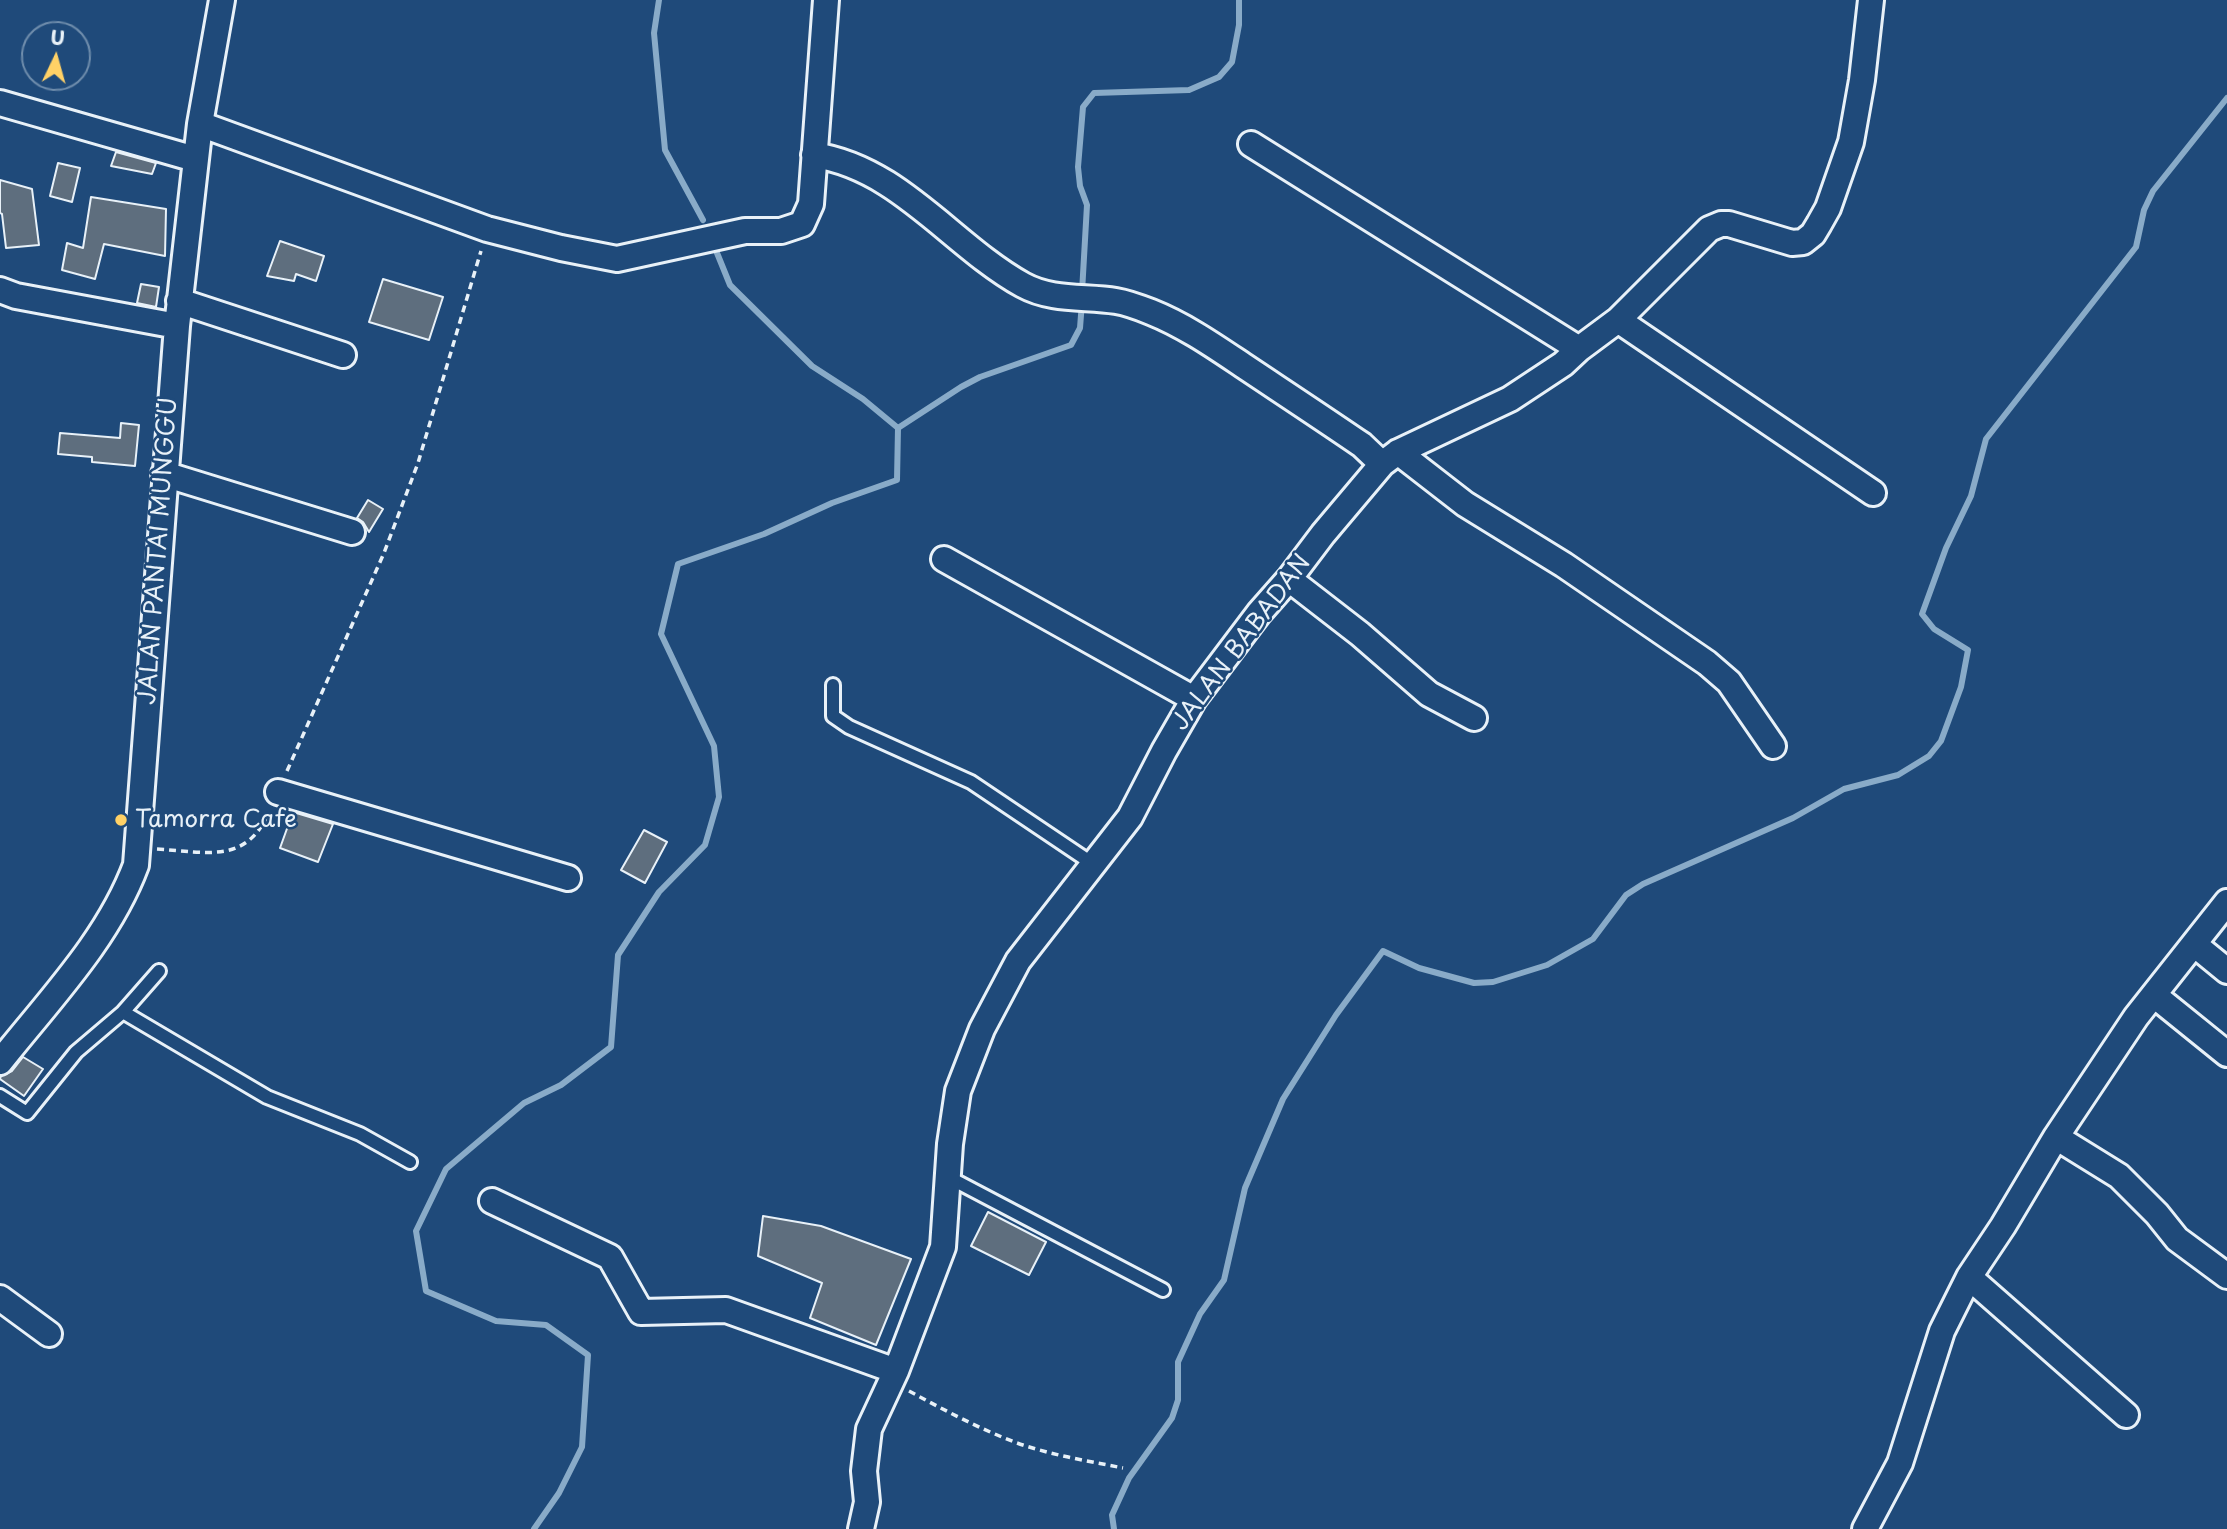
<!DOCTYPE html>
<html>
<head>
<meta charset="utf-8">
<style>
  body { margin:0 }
  #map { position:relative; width:2227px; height:1529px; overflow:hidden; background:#1f4a7a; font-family:"Playpen Sans",sans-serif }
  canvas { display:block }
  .north { position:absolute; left:21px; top:21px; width:70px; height:70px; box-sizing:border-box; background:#1f4a7a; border:2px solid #6f8dac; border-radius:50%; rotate:5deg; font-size:19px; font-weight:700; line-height:28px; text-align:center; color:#e8f1f8 }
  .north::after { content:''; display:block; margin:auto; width:24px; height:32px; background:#ffd166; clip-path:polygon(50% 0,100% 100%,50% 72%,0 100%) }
</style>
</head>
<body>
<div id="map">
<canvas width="2227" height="1529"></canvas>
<div class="north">U</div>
</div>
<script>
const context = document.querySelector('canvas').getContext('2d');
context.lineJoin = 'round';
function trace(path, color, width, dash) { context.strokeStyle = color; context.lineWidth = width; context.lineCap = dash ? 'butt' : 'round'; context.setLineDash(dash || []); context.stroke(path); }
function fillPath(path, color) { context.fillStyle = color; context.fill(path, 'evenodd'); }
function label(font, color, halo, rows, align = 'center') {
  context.font = font + ' "Playpen Sans",sans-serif'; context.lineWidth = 5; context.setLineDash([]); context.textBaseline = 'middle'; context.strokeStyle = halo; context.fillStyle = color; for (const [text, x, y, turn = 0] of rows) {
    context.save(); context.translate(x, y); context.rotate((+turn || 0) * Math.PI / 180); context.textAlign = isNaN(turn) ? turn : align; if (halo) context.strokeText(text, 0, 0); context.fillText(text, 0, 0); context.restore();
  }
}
trace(new Path2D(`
  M659,0L654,33L665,150L703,220
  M1082,292L1087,205L1080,186L1078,167L1083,107L1094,93L1189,90L1219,77L1232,62L1239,25V0
  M898,428L961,387L980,377L1071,345L1080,328L1082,302
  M534,1529L559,1493L582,1447L588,1355L546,1325L496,1321L426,1291L416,1231L446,1169L524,1103L561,1085L611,1047L618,955L659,892L705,845L719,797L714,746L661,634L678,564L764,534L832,503L897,480L898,428L863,399L812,366L730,285L715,248
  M1114,1529L1112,1515L1129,1478L1172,1418L1178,1400V1362L1200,1314L1224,1280L1245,1188L1283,1099L1336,1015L1383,951L1419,968L1474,983L1493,982L1547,965L1593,939L1626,895L1643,884L1793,818L1844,789L1898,775L1929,756L1941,741L1961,687L1968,650L1934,629L1922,614L1946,548L1971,496L1986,439L2136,247L2144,210L2153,191L2227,98`), '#89abc8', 6);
const building = new Path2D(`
  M116,152L156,163L152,174L111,166Z
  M58,163L80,168L72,202L50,196Z
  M0,180L32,189L39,245L6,248L2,214L0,213Z
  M91,197L166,209L165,256L104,244L95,279L62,270L67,243L83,248Z
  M280,241L324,256L316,281L296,274L294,281L267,276Z
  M383,279L443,297L429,340L369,322Z
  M141,284L159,287L156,307L137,303Z
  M121,423L139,425L135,466L92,462V457L58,454L60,433L120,438Z
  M368,500L383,509L369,532L363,522L357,518Z
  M293,812L333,824L318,862L280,848Z
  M644,830L667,842L645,883L621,870Z
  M23,1057L43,1069L24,1096L0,1079L1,1076L12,1071Z
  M988,1212L1046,1242L1029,1275L971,1246Z
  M763,1216L821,1226L911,1259L876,1345L810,1318L822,1283L758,1256Z`);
fillPath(building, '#5e6e7e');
trace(building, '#e8f1f8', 2);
const lane = new Path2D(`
  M833,685V716L849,727L971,782L1093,864
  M123,1012L159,971
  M0,1096L27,1113L76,1052L123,1012L267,1097L360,1134L410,1162
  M948,1177L1163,1290`);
const street = new Path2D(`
  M0,103L195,159
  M200,124L487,229L561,248L617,259L745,231H781L802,224L811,204L826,0
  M1251,144L1579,349
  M814,155C900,168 951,245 1023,285C1052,301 1085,296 1116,301C1128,303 1141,308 1151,312C1186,326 1217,348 1247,368C1286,394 1324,419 1362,445L1382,464
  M0,290L16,296L177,326
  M179,301L343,355
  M1618,320L1873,493
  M1398,452L1465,504L1564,565L1707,663L1729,682L1773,746
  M164,474L352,532
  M944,559L1194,699
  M1289,579L1360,634L1429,694L1474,718
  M278,792L568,878
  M2194,944L2227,971
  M2154,995L2227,1054
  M0,1062C49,1000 108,940 136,865L177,326L200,124L222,0
  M2056,1137L2119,1176L2157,1214L2177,1239L2227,1276
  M492,1201L610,1257L641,1312L726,1310L896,1371
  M1969,1277L2126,1415
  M0,1298L49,1334
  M861,1529L867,1502L864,1471L869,1429L896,1371L943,1247L950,1144L958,1091L982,1029L1018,961L1130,817L1164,751L1194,699L1259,613L1289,579L1323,534L1382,464L1398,452L1510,399L1563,364L1579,349L1618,320L1709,229L1721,224H1729L1792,243L1803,242L1813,234L1819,224L1828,208L1851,142L1862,80L1871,0
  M1865,1529L1900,1463L1942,1331L1969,1277L2003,1226L2056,1137L2136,1017L2227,902`);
trace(lane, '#e8f1f8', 18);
trace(street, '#e8f1f8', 30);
trace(new Path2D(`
  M287,771L384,553L418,463L481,251
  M157,849C207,852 247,865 270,810
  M909,1391C944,1410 980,1429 1017,1443C1051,1455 1088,1461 1123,1468`), '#e8f1f8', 3.5, [7, 5]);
trace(lane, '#1f4a7a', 12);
trace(street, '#1f4a7a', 24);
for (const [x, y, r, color] of [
  [121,820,7,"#ffd166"]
]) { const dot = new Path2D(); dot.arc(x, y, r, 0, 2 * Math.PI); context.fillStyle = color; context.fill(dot); trace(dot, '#1f4a7a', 2.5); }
label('24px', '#e8f1f8', '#1f4a7a', [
  ["JALAN PANTAI MUNGGU",159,551,-86],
  ["JALAN BABADAN",1242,643,-53]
]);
label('24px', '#e8f1f8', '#1f4a7a', [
  ["Tamorra Cafe",135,820]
], 'left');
</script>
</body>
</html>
